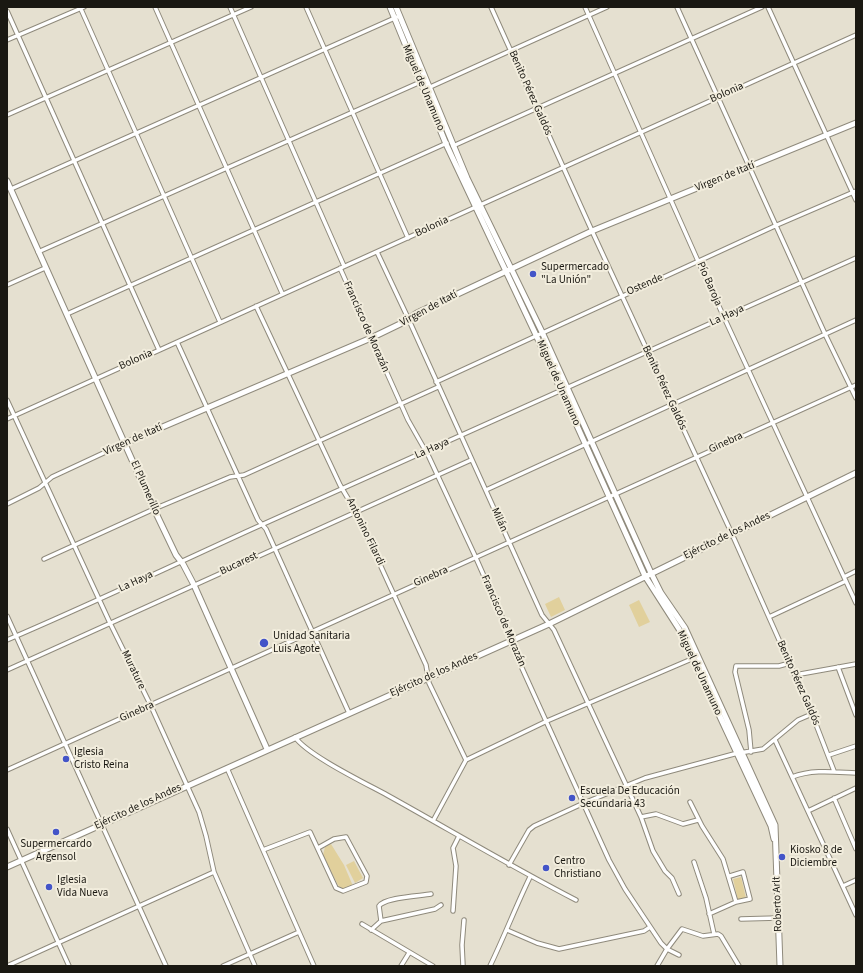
<!DOCTYPE html>
<html>
<head>
<meta charset="utf-8">
<style>
  body { margin:0 }
  #map { position:relative; width:863px; height:973px; overflow:hidden; background:#e5e0d0; font-family:"Source Sans 3",sans-serif }
  canvas { display:block }
  .frame { position:absolute; inset:0; border:8px solid #1a1812; pointer-events:none }
</style>
</head>
<body>
<div id="map">
<canvas width="863" height="973"></canvas>
<div class="frame"></div>
</div>
<script>
const context = document.querySelector('canvas').getContext('2d');
context.lineJoin = 'round';
function fillPath(path, color) { context.fillStyle = color; context.fill(path, 'evenodd'); }
function trace(path, color, width, dash) { context.strokeStyle = color; context.lineWidth = width; context.lineCap = dash ? 'butt' : 'round'; context.setLineDash(dash || []); context.stroke(path); }
function label(font, color, halo, rows, align = 'center') {
  context.font = font + ' "Source Sans 3",sans-serif'; context.lineWidth = 4; context.setLineDash([]); context.textBaseline = 'middle'; context.strokeStyle = halo; context.fillStyle = color; for (const [text, x, y, turn = 0] of rows) {
    context.save(); context.translate(x, y); context.rotate((+turn || 0) * Math.PI / 180); context.textAlign = isNaN(turn) ? turn : align; if (halo) context.strokeText(text, 0, 0); context.fillText(text, 0, 0); context.restore();
  }
}
fillPath(new Path2D(`
  M559,597L565,610L551,617L545,604Z
  M639,600L650,622L639,627L629,605Z
  M331,844L344,865L353,886L343,889L339,887L323,855L325,847Z
  M354,861L363,878L355,883L346,865Z
  M741,877L746,898L738,900L733,879Z`), '#e1d09c');
const street = new Path2D(`
  M80,7L220,322
  M155,7L282,293
  M230,7L344,266
  M306,7L408,238
  M491,7L592,231L732,534L812,714L834,771
  M585,7L698,261L856,603
  M677,7L825,334L856,398
  M768,7L856,200
  M7,11L159,350
  M7,40L84,7
  M428,88L607,7
  M7,115L251,7
  M453,146L762,7
  M11,189L397,17
  M38,252L425,80
  M377,252L408,318L542,615L554,630L641,817L653,851L665,871L672,878L679,894
  M340,268L408,420L429,457L476,558L510,635L512,646L609,860L625,889L661,943L667,949L657,966
  M7,285L45,268
  M256,306L340,485L356,512L426,665L429,683L466,760
  M67,314L447,143
  M177,342L258,520L266,529L349,713
  M436,382L777,225L856,191
  M7,400L110,623L151,706L199,812L206,836L214,872L255,966
  M7,419L856,35
  M486,490L856,320
  M7,504L39,488L52,477L125,443
  M44,559L154,509L230,477L244,475L438,387
  M844,577L856,571
  M7,616L166,966
  M769,617L846,581
  M7,640C89,605 169,567 250,530C452,440 654,348 856,258
  M838,667L856,715
  M7,670L471,460
  M795,675L856,664
  M295,737C307,755 367,784 387,795C450,830 512,867 576,900
  M775,740L856,915
  M751,752L749,730L735,672L736,666H779L790,663
  M829,755L856,746
  M227,768L314,966
  M7,770L856,385
  M792,777C813,769 834,772 856,773
  M834,798L856,849
  M690,802L702,826L723,859L736,902
  M808,811L856,788
  M641,817L656,814L683,824L698,820
  M433,821L466,760L547,721L694,658
  M7,829L69,966
  M263,850L310,832L336,888L343,891L366,882L367,876L346,837L334,839L318,848
  M694,862L706,898L714,934
  M509,865L529,830L534,826L584,803L645,778L734,754L763,749L798,720L812,714
  M843,886L856,880
  M453,911L456,866L453,848L459,836
  M709,914L736,902L750,899L743,872L730,876
  M741,919L778,918
  M381,921L379,906C385,897 420,896 431,894
  M362,924L433,966
  M371,930L381,921L435,909L441,905
  M507,930L537,943L559,949L644,931L650,927
  M679,955L667,949L682,929L703,936L718,934L721,936L739,966
  M7,966L214,872
  M223,966L299,932
  M401,966L409,953
  M463,966L462,945L464,920
  M490,966C504,937 516,906 530,877`);
const secondary = new Path2D(`
  M390,7L446,144L536,335L645,576L679,629L771,826L774,839
  M396,7L467,178L542,332L651,573L661,593L685,628L775,825L780,966
  M7,181L154,509L176,555L183,564L194,585L267,749
  M125,443L371,338L400,324L417,313L592,231L856,123
  M7,867L549,624L856,473`);
trace(street, '#8f8a7c', 5.5);
trace(secondary, '#8f8a7c', 7);
trace(street, '#fff', 3.5);
trace(secondary, '#fff', 5);
for (const [x, y, r, color] of [
  [533,274,4,"#4354c8"],
  [264,643,5,"#4354c8"],
  [66,759,4,"#4354c8"],
  [572,798,4,"#4354c8"],
  [56,832,4,"#4354c8"],
  [782,857,4,"#4354c8"],
  [546,868,4,"#4354c8"],
  [49,887,4,"#4354c8"]
]) { const dot = new Path2D(); dot.arc(x, y, r, 0, 2 * Math.PI); context.fillStyle = color; context.fill(dot); trace(dot, '#f2eddd', 1.5); }
label('11px', '#1a1812', '#f2eddd', [
  ["Miguel de Unamuno",423,88,67],
  ["Benito Pérez Galdós",530,93,66],
  ["Bolonia",727,93,-24],
  ["Virgen de Itatí",725,177,-22],
  ["Bolonia",432,227,-25],
  ["Pío Baroja",709,284,66],
  ["Ostende",645,285,-24],
  ["Virgen de Itatí",429,309,-28],
  ["La Haya",727,316,-25],
  ["Francisco de Morazán",366,327,66],
  ["Bolonia",136,360,-24],
  ["Miguel de Unamuno",558,383,66],
  ["Benito Pérez Galdós",664,388,65],
  ["Virgen de Itatí",133,440,-24],
  ["Ginebra",726,443,-25],
  ["La Haya",432,449,-24],
  ["El Plumerillo",145,488,66],
  ["Milán",499,520,66],
  ["Antonino Filardi",365,532,64],
  ["Ejército de los Andes",727,536,-26],
  ["Bucarest",239,564,-25],
  ["Ginebra",431,577,-24],
  ["La Haya",136,582,-25],
  ["Francisco de Morazán",503,621,67],
  ["Murature",133,670,64],
  ["Miguel de Unamuno",699,673,65],
  ["Ejército de los Andes",434,675,-24],
  ["Benito Pérez Galdós",798,683,66],
  ["Ginebra",137,712,-24],
  ["Ejército de los Andes",138,807,-25],
  ["Roberto Arlt",778,904,-92]
]);
label('11px', '#1a1812', '#f2eddd', [
  ["Supermercado",541,268],
  ["\"La Unión\"",541,281],
  ["Unidad Sanitaria",273,637],
  ["Luis Agote",273,650],
  ["Iglesia",74,753],
  ["Cristo Reina",74,766],
  ["Escuela De Educación",580,792],
  ["Secundaria 43",580,805],
  ["Supermercardo",56,845,"center"],
  ["Argensol",56,858,"center"],
  ["Kiosko 8 de",790,851],
  ["Diciembre",790,864],
  ["Centro",554,862],
  ["Christiano",554,875],
  ["Iglesia",57,881],
  ["Vida Nueva",57,894]
], 'left');
</script>
</body>
</html>
